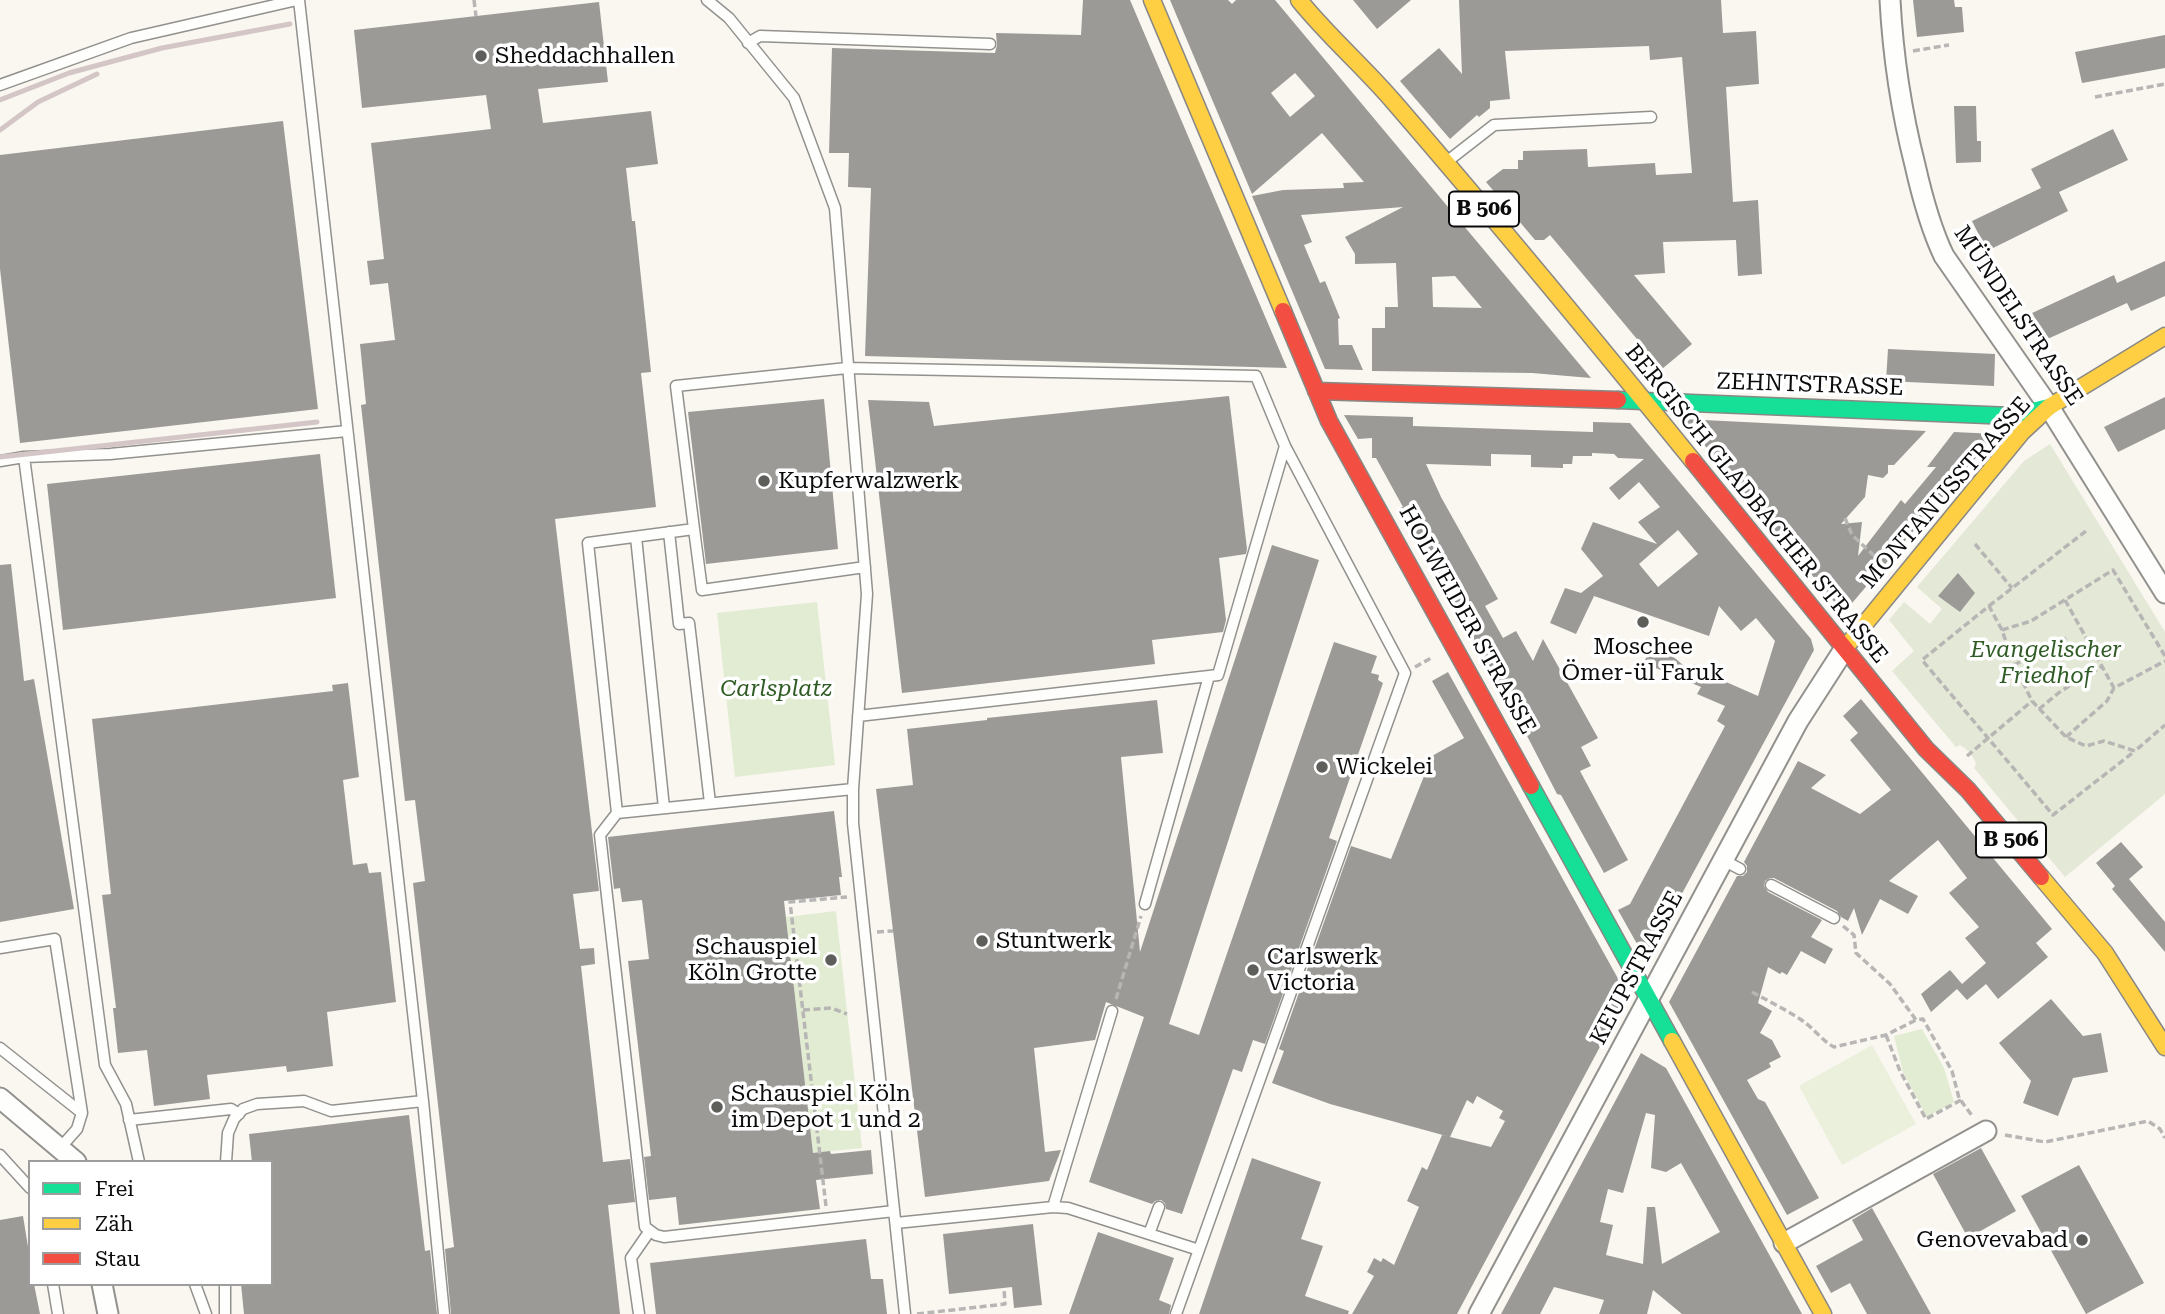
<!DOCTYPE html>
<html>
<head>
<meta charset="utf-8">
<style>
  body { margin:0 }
  #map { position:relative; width:2165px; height:1314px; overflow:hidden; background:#f9f7f0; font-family:"Roboto Serif",serif }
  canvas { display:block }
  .legend { position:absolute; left:28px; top:1160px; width:245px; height:126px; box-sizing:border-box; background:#fff; border:2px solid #9d9d9d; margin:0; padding:9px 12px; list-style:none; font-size:21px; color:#0b0b0b }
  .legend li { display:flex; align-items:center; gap:14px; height:35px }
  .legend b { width:35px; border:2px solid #9d9d9d }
</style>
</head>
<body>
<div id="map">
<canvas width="2165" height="1314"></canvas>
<ul class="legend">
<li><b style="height:9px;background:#16e098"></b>Frei</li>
<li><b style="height:9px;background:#ffcf43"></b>Zäh</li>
<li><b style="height:9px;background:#f24e42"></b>Stau</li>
</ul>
</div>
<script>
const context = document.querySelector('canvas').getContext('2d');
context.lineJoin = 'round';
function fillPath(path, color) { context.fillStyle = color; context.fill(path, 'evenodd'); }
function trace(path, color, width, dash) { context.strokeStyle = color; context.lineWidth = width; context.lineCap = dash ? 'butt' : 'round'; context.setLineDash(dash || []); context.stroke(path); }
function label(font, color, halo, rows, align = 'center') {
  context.font = font + ' "Roboto Serif",serif'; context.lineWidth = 7; context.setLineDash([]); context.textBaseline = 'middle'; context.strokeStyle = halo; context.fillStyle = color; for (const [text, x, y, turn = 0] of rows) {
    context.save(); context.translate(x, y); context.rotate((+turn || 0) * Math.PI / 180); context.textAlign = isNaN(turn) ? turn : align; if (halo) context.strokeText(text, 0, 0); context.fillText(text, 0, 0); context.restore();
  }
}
fillPath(new Path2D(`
  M817,602L835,765L735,777L717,613Z
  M836,911L862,1148L813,1153L786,917Z
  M1922,1029L1944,1068L1954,1102L1927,1117L1903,1072L1894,1036Z`), '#e2ecd2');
fillPath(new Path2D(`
  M2050,444L2165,632V794L2065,877L1974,768L1976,764C1974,757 1968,749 1960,745L1956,747L1892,671L1914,651L1889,620L1904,602L1930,624L1942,609L1917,587L2024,461Z`), '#e4e8d6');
fillPath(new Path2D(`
  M1872,1045L1916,1124L1842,1165L1799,1086Z`), '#ebf0dc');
fillPath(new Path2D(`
  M1083,0H1130L1287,368L865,356L871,188L848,187L849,153H829L832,48L995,53L997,45L996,33L1081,35Z
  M1170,0H1228L1232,4L1236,0H1275L1591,378L1532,373L1372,371V328H1385V307H1398L1396,263L1355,264V254L1345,237L1403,207L1301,215L1312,242L1304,245L1320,283L1325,281L1340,318L1338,319L1339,345H1352L1363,370L1325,369L1252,196L1283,190L1344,188L1343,183L1364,182L1322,133L1252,194ZM1295,73L1315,96L1290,117L1271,93ZM1455,276L1482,308L1433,307L1432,277Z
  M1353,0H1411L1377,29Z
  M1459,0H1721L1723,33L1756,31L1759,84L1726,87L1733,202L1758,200L1762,274L1738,276L1736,240L1663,242L1665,273L1634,275L1692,344L1662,369L1550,235L1544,240H1535L1486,182L1503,169H1518V160H1523V151L1587,149L1588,167L1655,163L1656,175L1692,173L1682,57L1650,60L1649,46L1505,51L1510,99L1490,101V108L1479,117L1477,115L1450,139L1400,81L1439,48L1462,74Z
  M1913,0H1954L1955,7H1962L1964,32L1917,37Z
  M599,2L608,82L538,89L543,123L651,111L658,164L626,168L632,221H635L651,372L641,373L656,507L555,519L599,891L573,894L580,949L594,948L595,964L581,966L603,1162L630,1159L635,1202L608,1205L620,1314H451L445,1249L454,1247L413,883L425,881L415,800L405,801L361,405L366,404L360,344L395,340L388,283L370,285L367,261L384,259L371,143L491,129L486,95L362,108L354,30Z
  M2165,35V68L2082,83L2075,52Z
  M1954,106H1976L1977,141H1981V162L1956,163Z
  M283,121L318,409L20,443L0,269V155Z
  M2113,129L2128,160L2059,192L2068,211L1987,251L1972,221L2041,188L2031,169Z
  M2165,261V296L2131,311L2127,303L2043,341L2030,314L2114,275L2117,283Z
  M1888,349L1995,354L1994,386L1886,381Z
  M1229,396L1247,549L1246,554L1219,558L1226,620L1223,632L1152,640L1155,664L902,693L868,400L929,402L934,426Z
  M2165,397V429L2118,452L2104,427Z
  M824,399L838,549L706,564L688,412Z
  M1344,415L1413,417V426L1593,432V422L1630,423L1811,639L1814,650L1646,960L1618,910L1630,904L1725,726L1717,721L1725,706L1697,694L1701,687L1644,663L1651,645L1669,653L1691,672L1694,664L1718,674L1717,678L1758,696L1775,641L1756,618L1741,631L1719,606L1709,636L1594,596L1576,634L1550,623L1565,588L1581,593L1603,576L1581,549L1593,522L1657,544L1638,522L1660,507L1639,482L1619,500L1609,488L1644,459L1618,458L1614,454L1592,453V456H1573L1572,464H1563V468L1531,467V455L1491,454V466L1426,464L1441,497L1498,599L1485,606L1503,638L1516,631L1533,661L1543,639L1598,738L1581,747L1591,766L1580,771L1628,860L1604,873L1561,795L1557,794L1507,697L1504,698L1484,662L1471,632L1437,577L1440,575L1426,549L1424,550L1411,529L1400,508L1403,507L1376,458H1372V438L1358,439ZM1678,530L1698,554L1658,587L1639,564Z
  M1683,419L1926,431L1894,465H1888V473L1883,478L1868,475L1865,497L1841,524L1862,522L1858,556L1901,500L1905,504L1936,467H1927L1954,432L1996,434L1847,609H1840Z
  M320,454L336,598L63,630L47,484Z
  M1272,545L1319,560L1169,1024L1199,1035L1334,642L1377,656L1371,673L1379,675L1378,680L1383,683L1329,838L1337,841L1265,1044L1253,1040L1242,1072L1233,1069L1182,1214L1166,1209L1165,1203L1161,1200L1155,1201L1152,1204L1089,1182L1144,1017L1106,1002L1095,1040L1034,1048L1045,1152L1061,1150L1049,1181L925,1197L876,789L913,785L907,729L987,720V718L1157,700L1163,753L1121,757L1140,952Z
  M11,564L24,681L34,679L74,909L0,922V565Z
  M1958,573L1975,593L1960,612L1938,596Z
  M1448,672L1626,993L1625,1000L1457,1314H1352L1374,1276L1367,1272L1374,1258L1381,1262L1383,1258L1394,1265L1419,1207L1407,1201L1422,1167L1427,1170L1442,1135L1491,1147L1505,1121L1499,1118L1503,1111L1477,1096L1473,1104L1467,1100L1450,1137L1330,1104L1272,1083L1284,1051L1279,1049L1351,846L1391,859L1432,756L1464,738L1432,681Z
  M348,683L359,777L343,780L353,865L367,863L369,873L381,872L396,1002L327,1012L333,1066L287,1072L286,1066L207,1075L210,1099L154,1106L147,1050L118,1053L113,1008H116L102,895L111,894L92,719L333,691L332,685Z
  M1861,699L2052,929L2036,943L2048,957L1998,999L1986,984L1967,1000L1957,989L1931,1012L1921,994L1950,970L1962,984L1986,963L1965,938L1979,927L1949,893L1967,878L1938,840L1889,881L1918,896L1908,914L1880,899L1862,935L1854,908L1848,921L1841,917L1837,911L1774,878H1770L1765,881L1764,886L1768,892L1822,920L1811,937L1833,949L1825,964L1801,951L1787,975L1782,972L1780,974L1768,967L1758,1003L1772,1011L1760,1033L1772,1040L1781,1057L1769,1063L1771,1067L1747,1080L1758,1099L1765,1102L1819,1198L1787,1215L1669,1002L1737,876H1743L1747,872V866L1744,862L1798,761L1826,775L1811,788L1860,814L1891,790L1850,740L1858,733L1843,716Z
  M834,811L842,877H839L841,895L784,901L813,1153L830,1151L831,1154L871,1150L873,1174L816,1180L820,1209L679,1225L676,1197L649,1200L644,1157L651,1156L628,961L649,959L642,900L622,902L620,888L614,889L608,837Z
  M2121,842L2143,867L2129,879L2165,922V952L2112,889L2115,886L2096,863Z
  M2051,999L2083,1036L2101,1033L2108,1072L2073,1078L2058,1116L2023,1103L2031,1081L1999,1043Z
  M1641,1053L1666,1068L1802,1314H1682L1653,1290L1647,1314H1599L1604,1300L1554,1287L1540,1314H1501ZM1646,1113L1655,1115L1651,1168L1666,1172L1681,1163L1720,1232L1662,1264L1655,1207H1647L1643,1264L1606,1255L1613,1225L1600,1222L1608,1189L1623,1193Z
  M409,1115L425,1251L430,1250L437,1314H244L241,1284H271V1162H252L249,1134Z
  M1981,1148L2016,1211L1968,1238L1933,1174Z
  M1252,1158L1321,1182L1301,1239L1323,1246L1305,1296L1349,1311L1348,1314H1199Z
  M2079,1165L2144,1283L2086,1314L2021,1196Z
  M1872,1208L1931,1314H1867L1850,1283L1831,1293L1816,1266L1863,1240L1852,1220Z
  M23,1216L30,1259V1284H34L40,1314H0V1220Z
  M1033,1224L1042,1305L1014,1308L1012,1287L949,1294L943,1234Z
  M1098,1232L1174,1258L1159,1300L1171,1305L1169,1314H1069Z
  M866,1239L871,1279H883L887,1314H656L650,1263Z`), '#9c9a96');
const lane = new Path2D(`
  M299,0L423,1101L444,1314
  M707,0L729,18L794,98L835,208L867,594L853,789V823L905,1314
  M748,43L760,36L990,44
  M0,85L131,38L297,0
  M1449,160L1494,125L1651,117
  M24,457L110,454L347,431
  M0,461L24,457L105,1065L126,1104L139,1162
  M694,529L676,386L847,368L1256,376L1285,446L1405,673L1176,1314
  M669,532L679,624L689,623L710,803
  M636,537L664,808
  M858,716L1218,675L1285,446
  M853,789L617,813L588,543L694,529L702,590L865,567
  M617,813L600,835L645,1227L656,1235L664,1237L894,1211
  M1723,860L1740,869
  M1771,885L1834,918
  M1145,904L1209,676
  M0,948L55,939L82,1113L77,1129L61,1147
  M0,1048L82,1113
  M129,1120L231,1109L239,1114
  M0,1155L30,1188
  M226,1162L228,1133L234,1119L243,1109L257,1104L304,1101L331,1111L423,1101
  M1053,1207L1068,1208L1199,1250
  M896,1223L1053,1207L1112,1011
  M1149,1234L1159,1207
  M53,1284L58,1314
  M195,1284L206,1314
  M225,1284V1314
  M639,1314L631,1258L649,1232`);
const street = new Path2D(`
  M1890,0C1893,56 1901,110 1915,165C1922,196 1930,227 1944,256L2049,407L2165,593
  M0,1098L76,1162
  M1784,1243L1986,1131
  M102,1284L108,1314
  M1479,1314L1798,721L1845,648`);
const fast = new Path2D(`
  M1618,400L2012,416L2049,407
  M1531,786L1672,1041`);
const slow = new Path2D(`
  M1152,0L1283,311
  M1299,0C1328,36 1363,66 1393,101C1495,219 1595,340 1693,461
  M1845,648L2022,432L2049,407L2165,336
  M2041,877L2105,953L2165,1047
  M1672,1041L1823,1314`);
const jam = new Path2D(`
  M1283,311L1329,421L1531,786
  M1316,391L1618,400
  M1693,461L1926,749L1968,790L2041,877`);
trace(lane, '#92918e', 13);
trace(street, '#92918e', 23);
trace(fast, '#898885', 19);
trace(slow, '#898885', 19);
trace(jam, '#898885', 19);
trace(new Path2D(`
  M474,0L476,16
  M1913,51L1949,45
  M2095,97L2165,84
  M1845,518L1852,535L1883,564
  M1975,544L2012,588
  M2065,600L2114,688
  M1989,606L2086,531
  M2002,630L1989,606L1922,660L2053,815L2135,751
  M2165,656L2113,570L2031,621L2002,630L2013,662L2032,701L2066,737L2086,746L2104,741L2135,751L2165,725
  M2014,665L2066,638
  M1415,667L1433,657
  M2039,709L2061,691L2101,667
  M2066,737L2107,701L2114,688L2165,661
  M1967,756L2032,701
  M1843,926L1854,935L1856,953L1890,984L1916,1020L1923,1019L1952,1071L1959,1098L1973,1117
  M877,932L893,931
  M1752,992C1768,1001 1785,1009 1800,1019C1813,1027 1822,1041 1834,1047L1886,1035L1916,1020
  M1116,999L1141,916
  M803,1010L831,1008L847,1014
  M1886,1035L1900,1071L1926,1119L1961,1100
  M2005,1135L2045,1142L2148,1121L2160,1129L2165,1138
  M826,1206L790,902L847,897
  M917,1314L1005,1304L1004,1288`), '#b7b6b5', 3.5, [7, 3.5]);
trace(lane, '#fefefd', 10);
trace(street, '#fefefd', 19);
trace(fast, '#16e098', 16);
trace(slow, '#ffcf43', 16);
trace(jam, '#f24e42', 16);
trace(new Path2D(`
  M0,100L69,73L162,48L290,24
  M0,130L38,102L97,74
  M0,457L317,422`), '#d4c6c6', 5);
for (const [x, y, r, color] of [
  [481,56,7,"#5e5e5b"],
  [764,481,7,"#5e5e5b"],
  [1643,622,7,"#5e5e5b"],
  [1322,767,7,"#5e5e5b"],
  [982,941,7,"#5e5e5b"],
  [831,960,7,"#5e5e5b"],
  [1253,970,7,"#5e5e5b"],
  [717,1107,7,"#5e5e5b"],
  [2082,1240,7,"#5e5e5b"]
]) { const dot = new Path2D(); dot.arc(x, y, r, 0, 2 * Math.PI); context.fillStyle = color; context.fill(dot); trace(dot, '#fff', 2.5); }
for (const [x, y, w] of [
  [1484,209,70],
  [2011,840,70]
]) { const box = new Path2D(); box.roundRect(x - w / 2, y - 17.5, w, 35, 5); context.fillStyle = '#fff'; context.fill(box); trace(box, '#0b0b0b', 2); }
label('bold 21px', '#0b0b0b', null, [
  ["B 506",1484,209],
  ["B 506",2011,840]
]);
label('23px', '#0b0b0b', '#fff', [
  ["Sheddachhallen",495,56],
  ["Kupferwalzwerk",778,481],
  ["Moschee",1643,647,"center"],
  ["Ömer-ül Faruk",1643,673,"center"],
  ["Wickelei",1336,767],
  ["Stuntwerk",996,941],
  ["Schauspiel",817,947,"right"],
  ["Köln Grotte",817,973,"right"],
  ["Carlswerk",1267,957],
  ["Victoria",1267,983],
  ["Schauspiel Köln",731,1094],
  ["im Depot 1 und 2",731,1120],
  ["Genovevabad",2068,1240,"right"]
], 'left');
label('23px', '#0b0b0b', '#fff', [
  ["MÜNDELSTRASSE",2018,316,56],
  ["ZEHNTSTRASSE",1810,385,2],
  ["MONTANUSSTRASSE",1946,493,-49],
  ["BERGISCH GLADBACHER STRASSE",1756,504,51],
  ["HOLWEIDER STRASSE",1467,620,61],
  ["KEUPSTRASSE",1637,968,-62]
]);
label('italic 23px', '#2f5b24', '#fff', [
  ["Evangelischer",2046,650],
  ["Friedhof",2046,676],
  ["Carlsplatz",776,689]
]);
</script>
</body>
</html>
